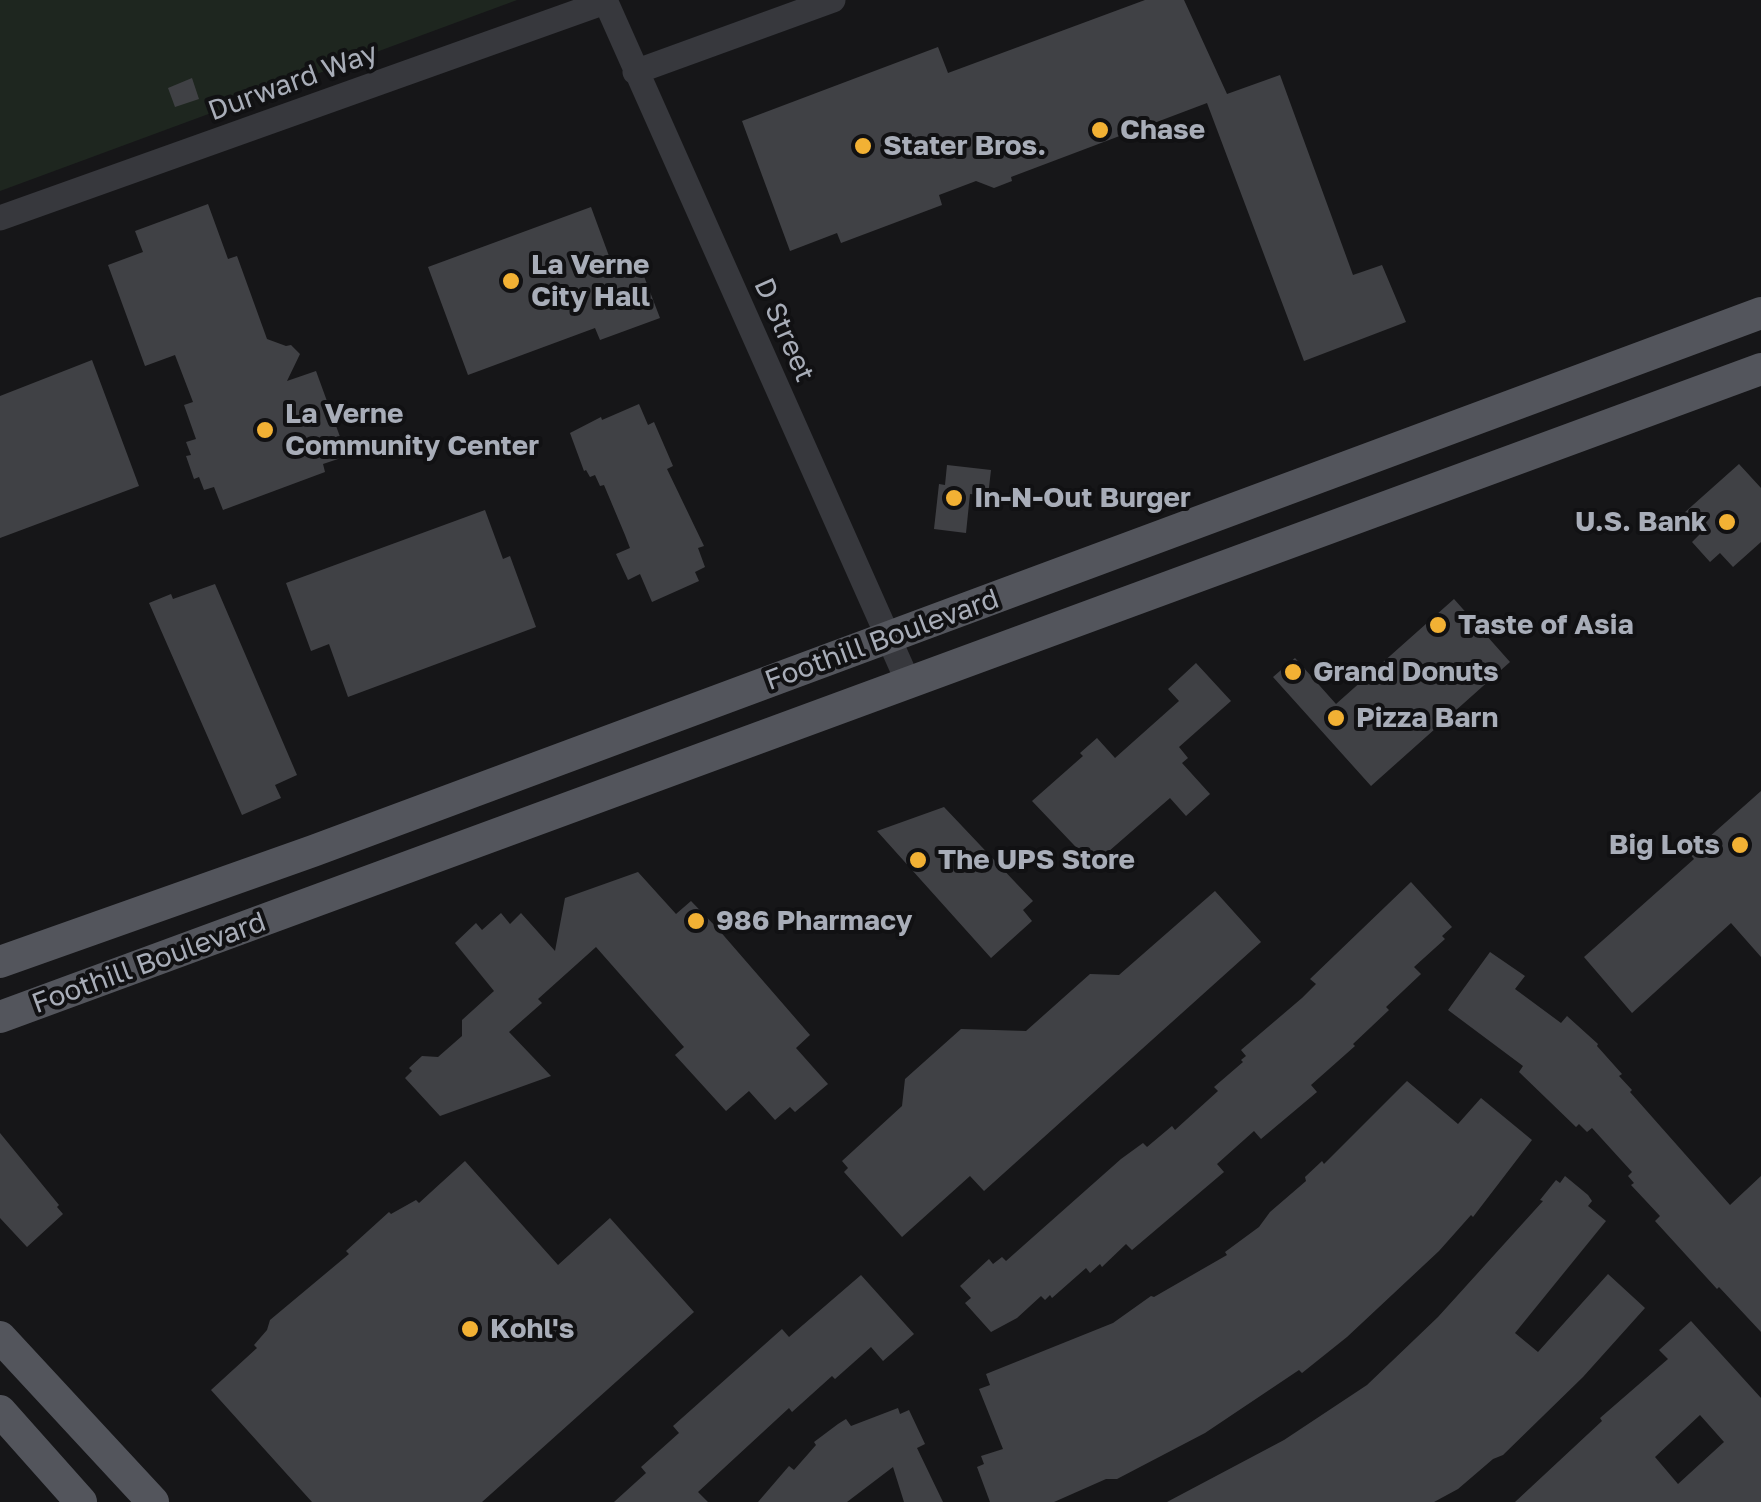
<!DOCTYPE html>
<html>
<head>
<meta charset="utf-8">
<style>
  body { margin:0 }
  canvas { display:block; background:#161618 }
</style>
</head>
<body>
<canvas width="1761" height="1502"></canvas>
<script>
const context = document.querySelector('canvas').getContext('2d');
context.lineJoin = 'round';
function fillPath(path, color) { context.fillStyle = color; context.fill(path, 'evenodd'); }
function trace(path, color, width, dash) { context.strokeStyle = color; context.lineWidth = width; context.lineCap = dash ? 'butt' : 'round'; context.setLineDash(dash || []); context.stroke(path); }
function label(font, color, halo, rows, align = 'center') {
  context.font = font + ' "Golos Text",sans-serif'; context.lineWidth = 8; context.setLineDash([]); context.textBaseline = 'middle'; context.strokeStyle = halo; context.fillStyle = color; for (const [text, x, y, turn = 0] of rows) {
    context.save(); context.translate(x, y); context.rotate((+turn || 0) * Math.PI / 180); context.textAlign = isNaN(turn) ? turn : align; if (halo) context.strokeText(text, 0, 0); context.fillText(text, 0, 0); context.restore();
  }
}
fillPath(new Path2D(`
  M0,0H517L0,191Z`), '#1e261f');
fillPath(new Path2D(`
  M1145,0H1184L1227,94L1280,75L1353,275L1382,265L1406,322L1304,361L1207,103L1011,177L1012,181L994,188L976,181L939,195L942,205L841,243L837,233L790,251L742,121L938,47L948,73Z
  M192,78L199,99L175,107L168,88Z
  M208,204L228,259L237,256L267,339L286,346L291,345L300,354L287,381L316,371L347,456L323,464L325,472L223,510L214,487L204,490L199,477L194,479L186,456L191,455L186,442L196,439L184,405L193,402L175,355L145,366L108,265L143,252L135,231Z
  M591,207L613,267L637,258L660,318L600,340L595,328L468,375L428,267Z
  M92,360L139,486L0,538V396Z
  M639,404L648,425L654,422L673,466L667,469L704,546L698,548L705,567L695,572L699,581L652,602L640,574L628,580L616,554L630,548L625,535L604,485L600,486L595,475L590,477L586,470L584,471L570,433L601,417L602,420Z
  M1739,464L1761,488V542L1733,567L1720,553L1710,562L1692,542L1702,532L1684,513Z
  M947,465L991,470L988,496L970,494L966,533L934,529L939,484L945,485Z
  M485,510L503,559L510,556L536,627L348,697L329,644L311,651L286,583Z
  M215,584L297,775L275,785L281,798L242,815L149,603L171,594L173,599Z
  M1454,599L1510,662L1371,786L1273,677L1295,658L1336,704Z
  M1196,663L1231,701L1179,747L1188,758L1182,763L1210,794L1186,816L1170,798L1093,865L1032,801L1083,756L1080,753L1097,738L1115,758L1179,701L1168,689Z
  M1761,791V957L1731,923L1632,1013L1584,957L1694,859L1690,854Z
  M944,807L1033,901L1023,910L1032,921L991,958L877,831Z
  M638,872L676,914L691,901L718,929L810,1035L796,1048L828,1084L795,1112L790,1107L775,1120L749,1091L726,1111L675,1055L684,1047L596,947L538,999L542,1003L509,1032L551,1076L440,1116L405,1078L412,1071L409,1068L422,1056L438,1057L462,1036V1020L494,991L455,943L476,923L482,930L501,913L510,924L521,913L555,951L565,898Z
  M1411,882L1452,927L1442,936L1445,939L1414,967L1421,974L1386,1007L1389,1010L1353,1044L1355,1046L1311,1085L1317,1092L1261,1139L1254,1131L1217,1164L1224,1172L1132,1250L1126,1244L1102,1267L1100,1264L1090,1273L1086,1268L1052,1298L1050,1295L1045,1300L1041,1296L1017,1318L991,1332L965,1303L971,1298L960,1286L989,1259L993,1264L1002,1257L1006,1261L1121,1159L1143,1143L1147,1147L1172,1126L1175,1130L1218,1091L1214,1087L1243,1062L1241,1060L1246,1056L1241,1050L1302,998L1316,984L1310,979Z
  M1215,891L1261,942L984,1191L970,1176L902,1237L844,1172L848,1168L842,1161L902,1106L905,1079L961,1029L1026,1031L1090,974L1119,975Z
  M1490,952L1525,976L1515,989L1561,1023L1567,1016L1598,1044L1597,1046L1622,1074L1619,1076L1632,1090L1630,1092L1730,1205L1761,1176V1332L1719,1287L1717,1289L1655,1221L1660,1216L1631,1185L1634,1183L1628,1176L1632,1172L1592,1128L1587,1132L1579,1124L1576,1127L1519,1072L1523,1066L1448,1010Z
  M1407,1081L1458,1124L1481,1098L1532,1140L1473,1217L1471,1215L1439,1251L1347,1337L1302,1373L1299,1370L1205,1433L1117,1479H1106L1054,1502H990L977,1467L984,1464L981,1456L1003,1449L979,1389L990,1385L986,1374L1113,1323L1151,1296L1154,1297L1227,1255L1225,1252L1259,1227L1270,1212L1306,1181L1305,1177L1322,1161L1324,1164Z
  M0,1133L59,1205L57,1207L63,1214L27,1247L0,1218Z
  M465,1161L558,1265L610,1218L694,1312L482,1502H312L211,1390L257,1348L254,1345L267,1330L270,1320L349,1254L346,1251L389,1212L391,1214L416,1200L419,1203Z
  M1565,1176L1588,1195L1592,1201L1588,1206L1606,1221L1515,1333L1538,1352L1608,1274L1645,1308L1583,1377L1503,1455L1493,1459L1458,1489L1434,1502H1167L1284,1440L1367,1385L1438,1317L1543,1201L1540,1200L1556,1180L1560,1183Z
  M861,1275L914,1334L883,1361L871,1347L835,1379L832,1376L792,1412L789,1408L698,1492L708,1502H614L646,1473L641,1467L679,1433L673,1426L782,1329L789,1337Z
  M1691,1321L1761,1398V1502H1515L1602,1421L1600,1418L1668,1359L1659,1350ZM1700,1415L1724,1442L1678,1484L1655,1457Z
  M898,1408L900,1414L909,1410L925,1444L917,1448L943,1502H904L893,1467L847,1502H758L789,1466L794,1470L816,1445L814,1442L838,1424L846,1419L851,1426Z`), '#404145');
trace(new Path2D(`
  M605,0L909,684
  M635,72L833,0
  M0,218L605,2`), '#37383d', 25);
trace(new Path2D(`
  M0,962L313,851L1761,313
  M0,1017L1761,369
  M0,1337L153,1502
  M0,1411L81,1502`), '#53555c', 32);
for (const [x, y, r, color] of [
  [1100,130,10,"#f2b134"],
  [863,146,10,"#f2b134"],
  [511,281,10,"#f2b134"],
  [265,430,10,"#f2b134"],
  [954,498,10,"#f2b134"],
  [1727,522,10,"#f2b134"],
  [1438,625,10,"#f2b134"],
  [1293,672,10,"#f2b134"],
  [1336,718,10,"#f2b134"],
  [1740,845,10,"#f2b134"],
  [918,860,10,"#f2b134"],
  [696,921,10,"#f2b134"],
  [470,1329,10,"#f2b134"]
]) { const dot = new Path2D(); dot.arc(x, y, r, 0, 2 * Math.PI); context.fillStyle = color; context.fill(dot); trace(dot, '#111113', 4); }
label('28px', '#a8adb8', '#111113', [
  ["Durward Way",293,82,-20],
  ["D Street",784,330,66],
  ["Foothill Boulevard",882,640,-20],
  ["Foothill Boulevard",149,963,-20]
]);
label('bold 28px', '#a8adb8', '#111113', [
  ["Chase",1120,130],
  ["Stater Bros.",883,146],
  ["La Verne",531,265],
  ["City Hall",531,297],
  ["La Verne",285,414],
  ["Community Center",285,446],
  ["In-N-Out Burger",974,498],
  ["U.S. Bank",1707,522,"right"],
  ["Taste of Asia",1458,625],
  ["Grand Donuts",1313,672],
  ["Pizza Barn",1356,718],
  ["Big Lots",1720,845,"right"],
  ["The UPS Store",938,860],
  ["986 Pharmacy",716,921],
  ["Kohl's",490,1329]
], 'left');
</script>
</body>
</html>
